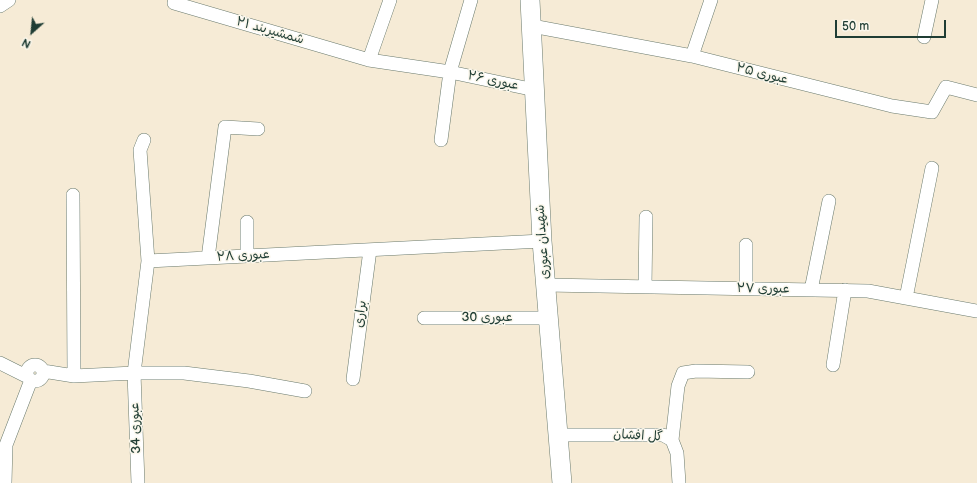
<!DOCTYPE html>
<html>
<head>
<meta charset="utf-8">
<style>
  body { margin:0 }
  #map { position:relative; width:977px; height:483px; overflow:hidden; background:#f6ebd6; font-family:"Balsamiq Sans",sans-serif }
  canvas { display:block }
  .north { position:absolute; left:12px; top:12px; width:40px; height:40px; -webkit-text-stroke:3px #fbf7ec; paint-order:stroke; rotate:207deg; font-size:11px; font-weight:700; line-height:16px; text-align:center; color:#1f3d34 }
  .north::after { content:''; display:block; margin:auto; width:14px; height:18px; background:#1f3d34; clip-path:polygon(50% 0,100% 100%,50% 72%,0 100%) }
  .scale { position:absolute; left:835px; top:20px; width:111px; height:18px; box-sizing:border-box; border:2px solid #1f3d34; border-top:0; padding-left:5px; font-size:12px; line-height:14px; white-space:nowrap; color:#1f3d34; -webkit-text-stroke:3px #fbf7ec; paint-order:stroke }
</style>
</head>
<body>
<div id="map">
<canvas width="977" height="483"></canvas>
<div class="north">N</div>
<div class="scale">50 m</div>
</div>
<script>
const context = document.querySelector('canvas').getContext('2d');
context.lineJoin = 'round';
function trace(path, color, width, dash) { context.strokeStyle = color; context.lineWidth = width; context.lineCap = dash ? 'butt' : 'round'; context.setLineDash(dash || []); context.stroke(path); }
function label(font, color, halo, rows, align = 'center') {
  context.font = font + ' "Balsamiq Sans","Playpen Sans Arabic",sans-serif'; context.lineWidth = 3; context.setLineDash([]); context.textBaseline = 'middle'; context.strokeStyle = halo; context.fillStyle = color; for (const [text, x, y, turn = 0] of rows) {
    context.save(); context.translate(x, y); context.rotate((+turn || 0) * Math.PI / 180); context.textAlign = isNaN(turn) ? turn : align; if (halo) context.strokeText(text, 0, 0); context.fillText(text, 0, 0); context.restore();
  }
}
const street = new Path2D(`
  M175,0L174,3L369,60L450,72L441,140
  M471,0L450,72L535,90
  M0,6L9,0
  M532,26L692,56L892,106L932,112L946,87L977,95
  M924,37L932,0
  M692,56L711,0
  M369,60L390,0
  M144,140L140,150L148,261
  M73,195L74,376
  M247,256V222
  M208,258L225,127L258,129
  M546,285L868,291L977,311
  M645,287L646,217
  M746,288V245
  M811,290L829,201
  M906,298L932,168
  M424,318H550
  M0,363L28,377
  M27 373a8 8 0 1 1 16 0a8 8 0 1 1-16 0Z
  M833,365L845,290
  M43,371L74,376L134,373L148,261L542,241
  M353,379L370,250
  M558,435H663L672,440L677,453L679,483
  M672,440L678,386L683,373L696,371L748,372
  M5,483L6,445L31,380
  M138,483L134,373H184L249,381L305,391`);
const secondary = new Path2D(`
  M530,0L542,241L562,483`);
trace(street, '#6a7a6d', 14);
trace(secondary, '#6a7a6d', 20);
trace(street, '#fff', 13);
trace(secondary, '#fff', 19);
label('13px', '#1f3d34', '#fbf7ec', [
  ["شمشیربند ۲۱",270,31,16],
  ["عبوری ۲۵",762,74,14],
  ["عبوری ۲۶",493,81,12],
  ["شهیدان عبوری",543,242,-94],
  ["عبوری ۲۸",243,256,-3],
  ["عبوری ۲۷",763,289,1],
  ["براری",361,314,-83],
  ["عبوری 30",487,318],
  ["عبوری 34",136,428,-92],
  ["گل افشان",638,436,3]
]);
</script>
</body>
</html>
